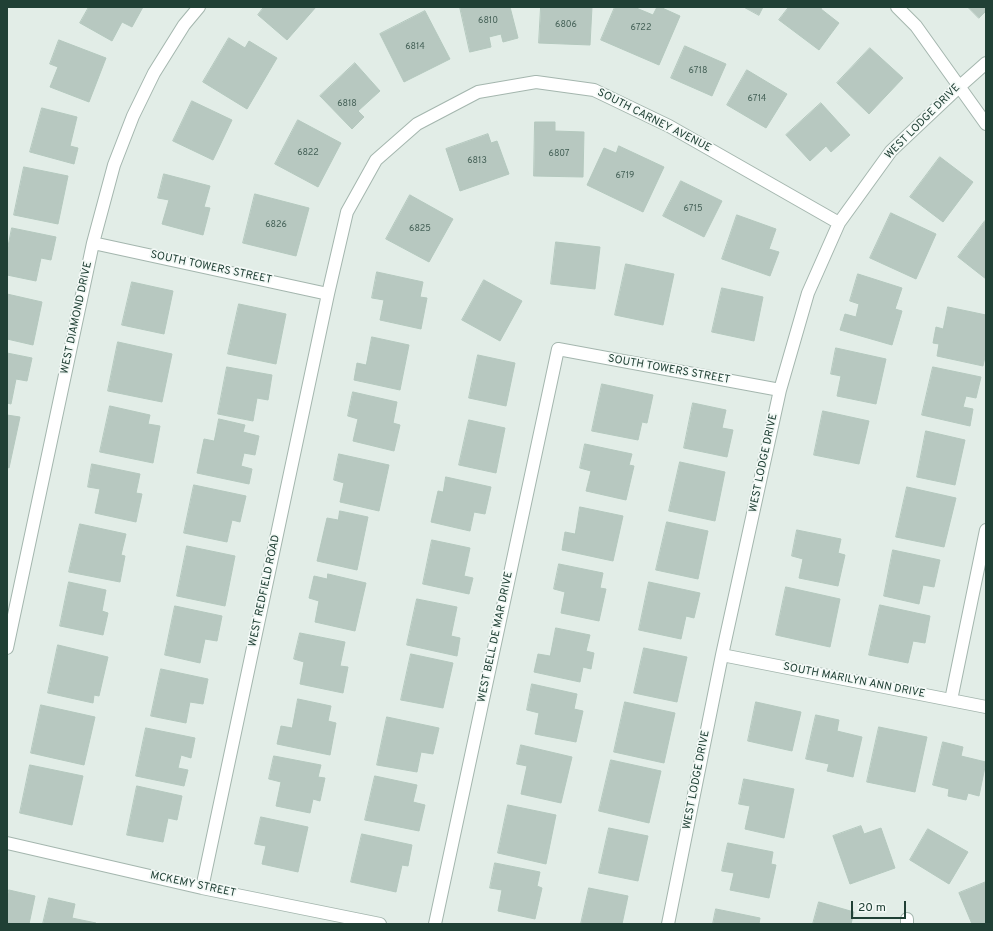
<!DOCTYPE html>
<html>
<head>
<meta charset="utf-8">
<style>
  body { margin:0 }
  #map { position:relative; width:993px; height:931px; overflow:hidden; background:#e2ede7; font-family:Overpass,sans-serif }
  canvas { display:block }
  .frame { position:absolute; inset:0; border:8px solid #204035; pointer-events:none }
  .scale { position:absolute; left:851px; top:901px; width:55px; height:18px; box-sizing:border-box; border:2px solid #204035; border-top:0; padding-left:5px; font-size:12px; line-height:14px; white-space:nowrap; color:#204035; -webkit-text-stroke:3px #f3f9f6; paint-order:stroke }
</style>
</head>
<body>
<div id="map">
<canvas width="993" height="931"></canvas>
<div class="frame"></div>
<div class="scale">20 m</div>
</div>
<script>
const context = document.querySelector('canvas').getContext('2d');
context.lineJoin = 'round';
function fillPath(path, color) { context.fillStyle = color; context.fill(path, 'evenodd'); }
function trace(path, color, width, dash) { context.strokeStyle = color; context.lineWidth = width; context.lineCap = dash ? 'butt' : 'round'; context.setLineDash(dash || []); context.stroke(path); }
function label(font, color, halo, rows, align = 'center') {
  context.font = font + ' Overpass,sans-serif'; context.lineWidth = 3.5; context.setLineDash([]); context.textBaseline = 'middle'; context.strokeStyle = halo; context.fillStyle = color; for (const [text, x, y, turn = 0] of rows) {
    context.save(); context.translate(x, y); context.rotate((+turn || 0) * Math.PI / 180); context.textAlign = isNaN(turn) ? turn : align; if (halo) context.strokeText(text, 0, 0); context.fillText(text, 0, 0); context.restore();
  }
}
const building = new Path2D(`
  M89,7H143L132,27L122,22L112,41L80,23Z
  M264,7H316L287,40L258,15Z
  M460,7H510L518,38L503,42L501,34L489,37L491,47L470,52Z
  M541,7H592L590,45L539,43Z
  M615,7H634L653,15L657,7H660L680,16L659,65L601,40Z
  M744,7H763L759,15Z
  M789,7H822L821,9L839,23L819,50L779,20Z
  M968,7H986V11L979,18Z
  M425,11L450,59L404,82L380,34Z
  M229,38L245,48L249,41L277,58L247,109L203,82Z
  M59,40L106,58L89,102L50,87L58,67L50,64Z
  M685,46L726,64L712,96L671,78Z
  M870,48L903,78L869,114L837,83Z
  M355,63L380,91L358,111L364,117L352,129L320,96Z
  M747,70L787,94L766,128L727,105Z
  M192,101L232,120L213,160L173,141Z
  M821,103L850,135L831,152L826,146L810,161L786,135Z
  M42,108L77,117L70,146L78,148L74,164L30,152Z
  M298,120L341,143L318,187L275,164Z
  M535,122H555V131L584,132L583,177L534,176Z
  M488,134L491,143L497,141L509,174L460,191L446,149Z
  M619,146L664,167L643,212L587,185L604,148L616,153Z
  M940,157L973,182L943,222L910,197Z
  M24,167L68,176L58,224L14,215Z
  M164,174L210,186L204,207L210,208L203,235L162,224L169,200L158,198Z
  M681,181L722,201L704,237L663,216Z
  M255,194L309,208L296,256L243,243Z
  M410,195L453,219L429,262L386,239Z
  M891,213L936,234L916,279L870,258Z
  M737,215L776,229L769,249L779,252L770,276L722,259Z
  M985,221L986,222V279L958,257Z
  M12,228L56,237L51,260L41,258L36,281L7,275V252Z
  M556,242L600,247L595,289L551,284Z
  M626,264L674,274L663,325L615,315Z
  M377,272L423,282L420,297L427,298L421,329L380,320L384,300L372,298Z
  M858,274L902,288L895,309L902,311L892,345L840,330L845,314L856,317L859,304L850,301Z
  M484,280L522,301L500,341L462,320Z
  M132,282L173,291L164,334L122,325Z
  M722,288L763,297L754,341L712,332Z
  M7,294L42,302L33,345L7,339Z
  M239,304L286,314L276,364L228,354Z
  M948,307L986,315V352L983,366L937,356L939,344L933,343L936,327L943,329Z
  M372,337L409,345L400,390L354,380L357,363L366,365Z
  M118,342L172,354L162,402L108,391Z
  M836,348L886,359L876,404L837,396L841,376L831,374Z
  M7,353L32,358L27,381L16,379L11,404L7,403Z
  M478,355L515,363L506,406L469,398Z
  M227,367L272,375L268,400L257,398L253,421L218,414Z
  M933,367L981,377L976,398L966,396L963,407L973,409L970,426L922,415Z
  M602,384L653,395L647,423L642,422L638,440L592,431Z
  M353,392L397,402L393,423L400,425L394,451L353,441L358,419L348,416Z
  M693,403L726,410L722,428L733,430L727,457L684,448Z
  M110,406L150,415L148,424L160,426L153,463L100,452Z
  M823,411L869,421L859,464L814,455Z
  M7,415L20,417L9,468L7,467Z
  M219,419L245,425L243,432L259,436L255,455L244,453L241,466L252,469L249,484L197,473L204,439L214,441Z
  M469,420L505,428L496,473L459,465Z
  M926,431L965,440L955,485L917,477Z
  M585,444L632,454L629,465L634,466L626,500L586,491L591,471L580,468Z
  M339,454L389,465L379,511L340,502L344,483L334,480Z
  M680,462L725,472L715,521L669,511Z
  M92,464L140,474L136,493L142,494L136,522L95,513L100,489L88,487Z
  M446,477L491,487L485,514L474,512L470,531L431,522L438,491L443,492Z
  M194,485L246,496L240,522L232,520L227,542L184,533Z
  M907,487L956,498L944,547L896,537Z
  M580,507L623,516L613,561L562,550L565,532L575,534Z
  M340,511L368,517L357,570L317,561L327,518L338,520Z
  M667,522L708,531L698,579L656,570Z
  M80,524L126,534L121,555L125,556L120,582L69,572Z
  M797,530L841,539L838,553L845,555L838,586L799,578L803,559L792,556Z
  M432,540L470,548L464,576L473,578L469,594L423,584Z
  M187,546L235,556L225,606L177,596Z
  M893,550L940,560L934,587L923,585L919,604L884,596Z
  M559,564L603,573L600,588L606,589L599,621L561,613L565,592L554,589Z
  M328,574L366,583L355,631L315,622L319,601L309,598L314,576L327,579Z
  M69,582L106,590L102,611L108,613L103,635L60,626Z
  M649,582L700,593L694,618L686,616L681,639L639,630Z
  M786,587L840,599L830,647L776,635Z
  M417,599L457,607L451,636L460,638L457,656L407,645Z
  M880,605L930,616L925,643L913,641L908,663L869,655Z
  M175,606L222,616L217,641L205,639L200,663L165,655Z
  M556,628L590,635L586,651L594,653L591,669L583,667L580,682L534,672L538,654L550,656Z
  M300,633L345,642L340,666L348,667L343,693L300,684L304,662L294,659Z
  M58,645L108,657L99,696L94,695L93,703L48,693Z
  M644,648L687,657L677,702L634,693Z
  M411,654L453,663L443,708L401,700Z
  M161,669L208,679L203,704L190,702L186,723L151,716Z
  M532,684L577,694L574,709L583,711L576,742L535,734L539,713L527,710Z
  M298,699L331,706L328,721L336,723L330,755L277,744L281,726L292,728Z
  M625,702L675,713L664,763L614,752Z
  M756,702L801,712L792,751L748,741Z
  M41,705L95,717L84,765L31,753Z
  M816,715L839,720L837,731L862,737L853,777L827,771L829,764L806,759Z
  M387,717L439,728L433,754L421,752L417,772L377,765Z
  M879,727L927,737L915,792L867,782Z
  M146,728L195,738L191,758L181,755L178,768L188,770L184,786L136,776Z
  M943,742L963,747L961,756L986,762L979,796L968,793L966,800L948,796L949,789L933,785Z
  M521,745L572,757L561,803L521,794L527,766L517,764Z
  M274,756L321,765L318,777L325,778L320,801L313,799L310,813L276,806L281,782L269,779Z
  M611,760L661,771L649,823L599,811Z
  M30,765L83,776L72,825L20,813Z
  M375,776L417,785L413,802L425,805L419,831L365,820Z
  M744,779L794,789L784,838L745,829L750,806L739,804Z
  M137,786L182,796L177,820L168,818L163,842L127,835Z
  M508,805L556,815L546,864L498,853Z
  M261,817L308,827L298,872L262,864L266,846L255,844Z
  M861,826L864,834L881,828L895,868L850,884L833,836Z
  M609,828L648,836L638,881L599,873Z
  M928,829L968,852L949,884L910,860Z
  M362,834L412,845L408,866L402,865L396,892L351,882Z
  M728,843L773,852L771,864L776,865L769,898L730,890L734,873L722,871Z
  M495,863L540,872L537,886L542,888L535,919L498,911L502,890L490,888Z
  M986,882V924H972L959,893Z
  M589,888L628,896L622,924H581Z
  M9,890L35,896L29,924H7V897Z
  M49,898L75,904L72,918L96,923V924H43Z
  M819,902L854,912L851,924H813Z
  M716,909L760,918L759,924H713Z`);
fillPath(building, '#b7c8c0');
trace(building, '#b4c8be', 1);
const minor = new Path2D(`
  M897,7L916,26L986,124
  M93,243L328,294
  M7,648L93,243L114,165L133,116L154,73L184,25L199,7
  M722,655L986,707
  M951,700L986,530
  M7,843L202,888L380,924
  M202,888L328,294L347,212L376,160L417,124L478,92L536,82L594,90L669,126L839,223
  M907,919V924
  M435,924L558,349L780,390
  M668,924L722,655L780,390L808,293L839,223L891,151L959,87L986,63`);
trace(minor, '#a4b6ae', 14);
trace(minor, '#fff', 12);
label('9px', '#466258', null, [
  ["6810",488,21],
  ["6806",566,25],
  ["6722",641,28],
  ["6814",415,47],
  ["6718",698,71],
  ["6714",757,99],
  ["6818",347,104],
  ["6822",308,153],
  ["6807",559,154],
  ["6813",477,161],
  ["6719",625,176],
  ["6715",693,209],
  ["6826",276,225],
  ["6825",420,229]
]);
label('11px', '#204035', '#f3f9f6', [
  ["SOUTH CARNEY AVENUE",654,121,27],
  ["WEST LODGE DRIVE",923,122,-45],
  ["SOUTH TOWERS STREET",211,268,12],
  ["WEST DIAMOND DRIVE",77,318,-78],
  ["SOUTH TOWERS STREET",669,370,10],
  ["WEST LODGE DRIVE",764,463,-78],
  ["WEST REDFIELD ROAD",265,591,-78],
  ["WEST BELL DE MAR DRIVE",496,637,-78],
  ["SOUTH MARILYN ANN DRIVE",854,681,11],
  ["WEST LODGE DRIVE",697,780,-79],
  ["MCKEMY STREET",193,885,12]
]);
</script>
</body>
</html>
